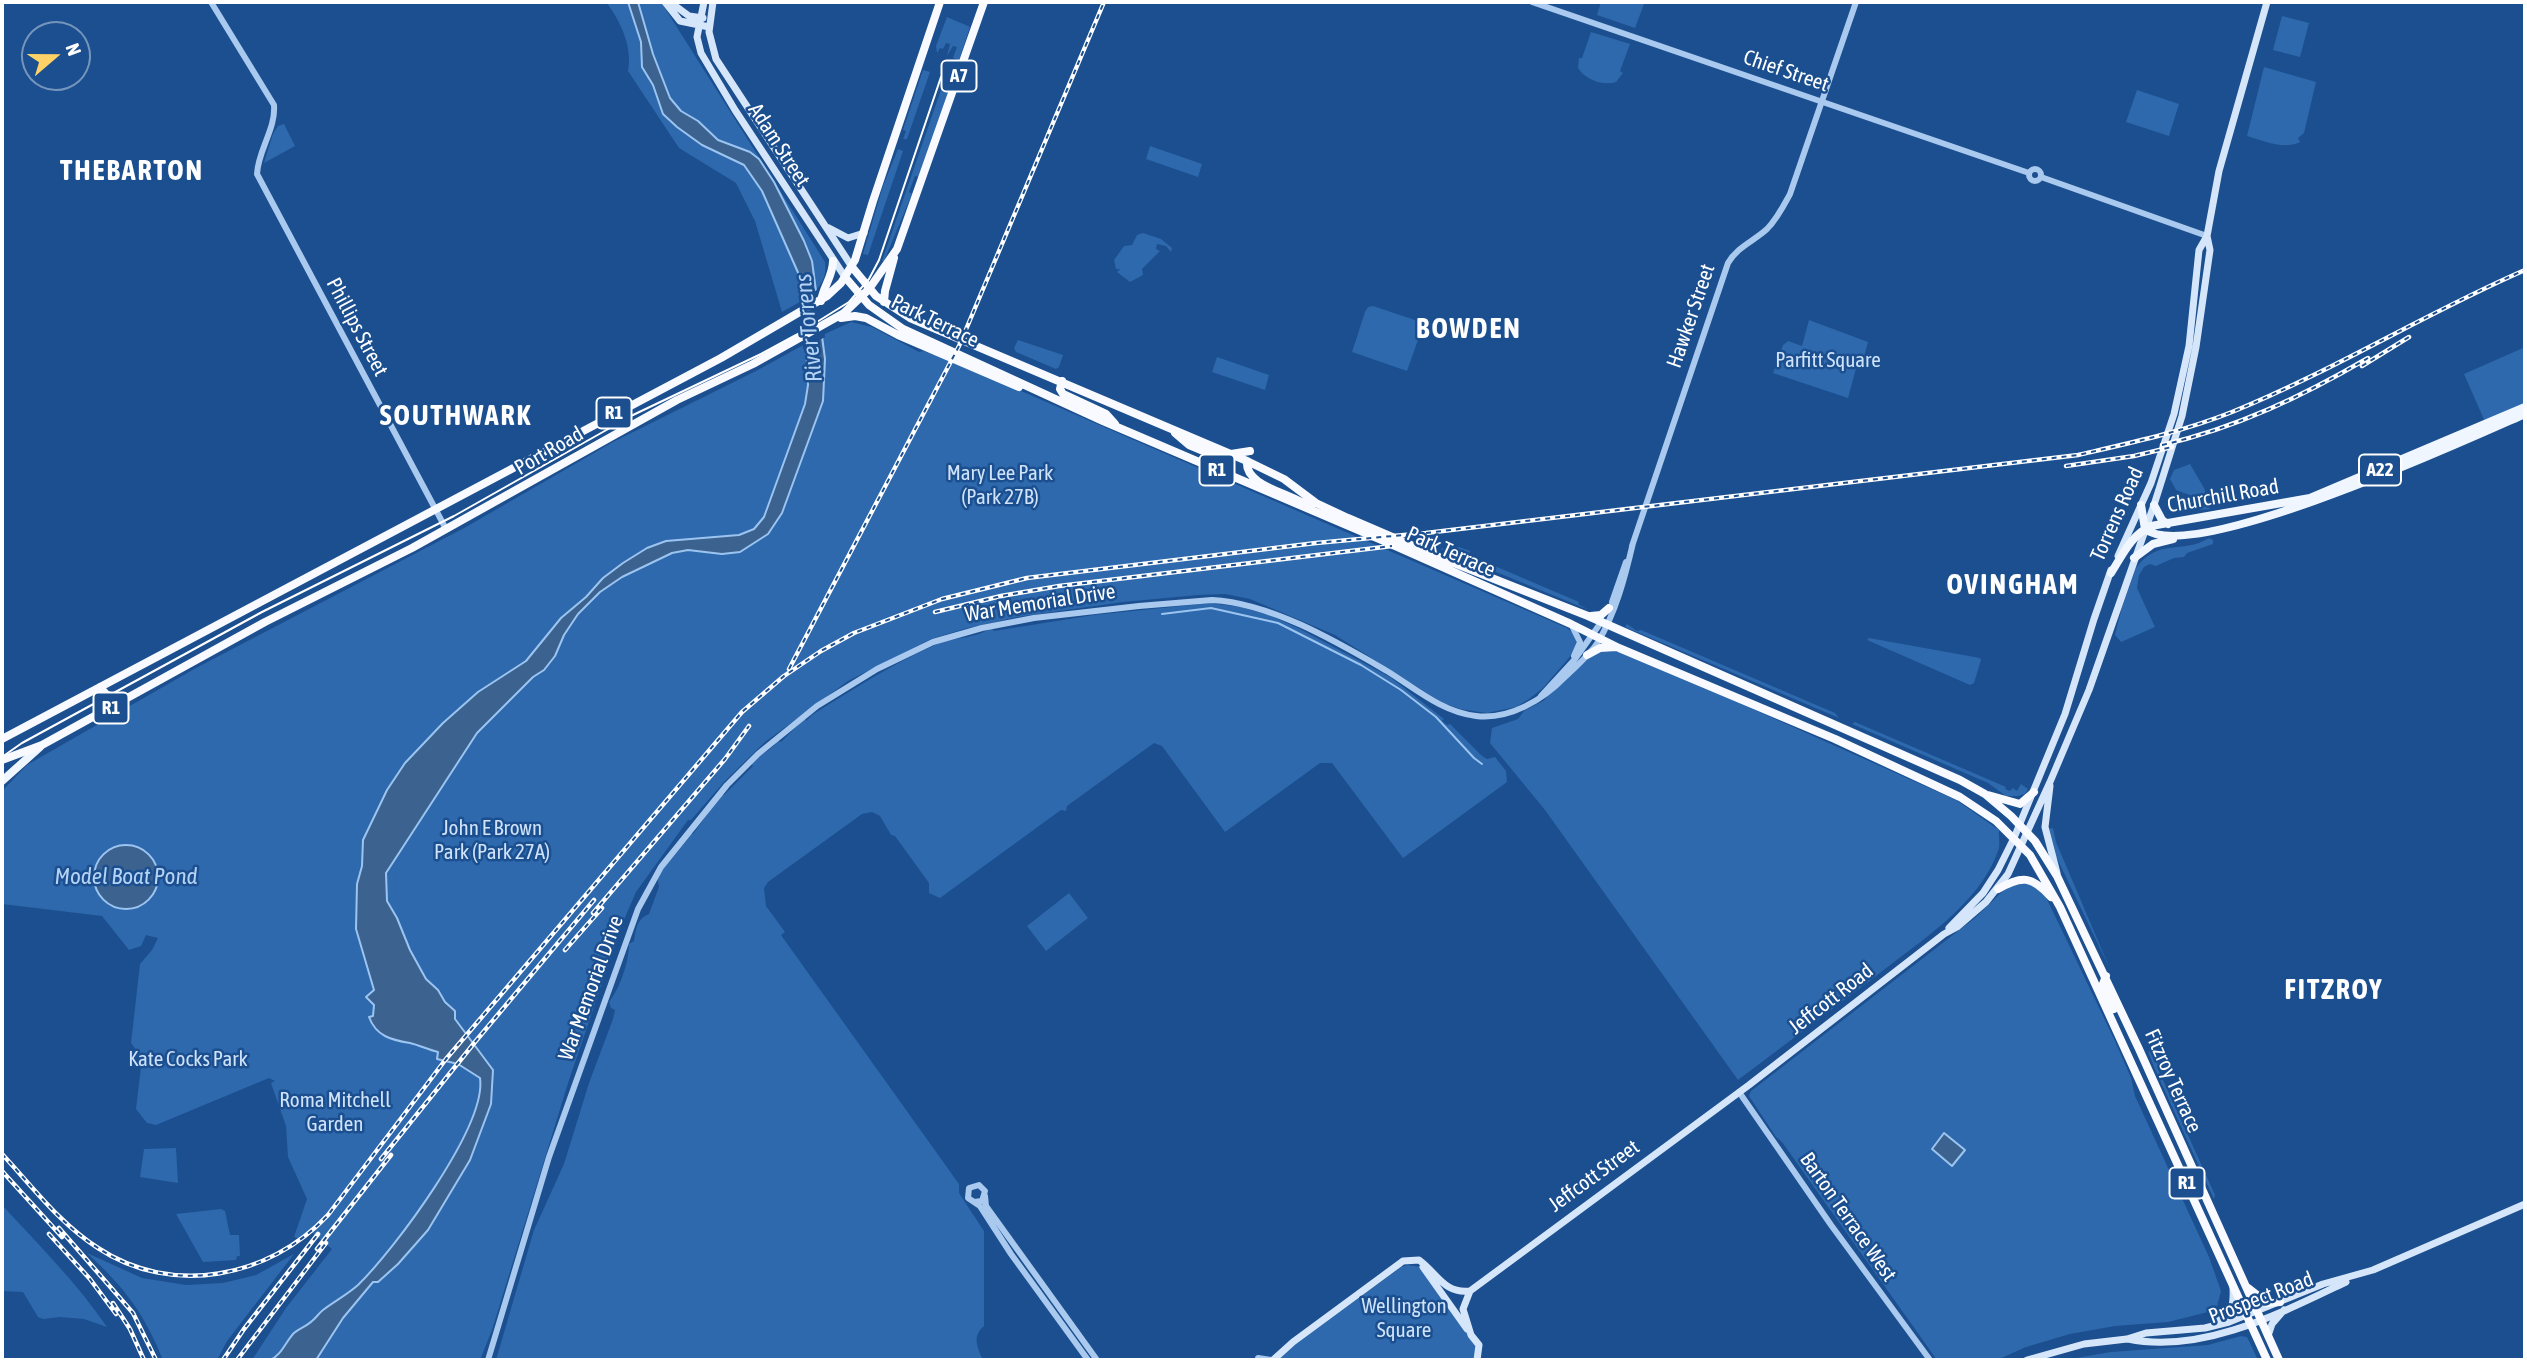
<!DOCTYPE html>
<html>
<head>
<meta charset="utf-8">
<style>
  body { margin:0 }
  #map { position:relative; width:2527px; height:1362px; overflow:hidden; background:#1b4f8f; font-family:"Asap Condensed",sans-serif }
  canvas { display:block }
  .frame { position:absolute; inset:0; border:4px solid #fff; pointer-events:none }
  .north { position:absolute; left:21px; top:21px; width:70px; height:70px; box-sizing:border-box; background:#1b4f8f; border:2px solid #7695bc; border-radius:50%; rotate:70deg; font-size:19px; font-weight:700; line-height:28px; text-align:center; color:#fff }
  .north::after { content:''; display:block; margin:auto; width:24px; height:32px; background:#ffd166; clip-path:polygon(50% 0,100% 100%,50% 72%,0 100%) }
</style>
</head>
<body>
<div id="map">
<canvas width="2527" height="1362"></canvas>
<div class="frame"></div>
<div class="north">N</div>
</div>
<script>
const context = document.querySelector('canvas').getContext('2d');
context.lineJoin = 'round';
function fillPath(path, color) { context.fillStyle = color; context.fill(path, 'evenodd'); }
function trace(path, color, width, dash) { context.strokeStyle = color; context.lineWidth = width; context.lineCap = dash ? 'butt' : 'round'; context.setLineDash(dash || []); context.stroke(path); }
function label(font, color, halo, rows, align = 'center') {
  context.font = font + ' "Asap Condensed",sans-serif'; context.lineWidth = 5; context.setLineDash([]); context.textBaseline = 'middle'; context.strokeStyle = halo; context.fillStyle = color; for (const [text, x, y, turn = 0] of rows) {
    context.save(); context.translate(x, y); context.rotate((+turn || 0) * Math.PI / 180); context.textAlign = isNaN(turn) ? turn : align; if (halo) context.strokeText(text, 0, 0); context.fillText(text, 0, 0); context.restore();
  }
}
fillPath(new Path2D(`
  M606,2H661L825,262C829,290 803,300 782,312L755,221L736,183L679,148L628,71C633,47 620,20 606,2Z
  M1601,2H1648L1644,4L1635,28L1597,15Z
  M2282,16L2309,23L2300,57L2273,50Z
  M947,17L970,27L959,60L953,58L957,47L953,46L947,56L950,44L946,43L943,49L940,48L937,53L936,46Z
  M1591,32L1630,44L1620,71L1623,73L1616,82C1603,86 1586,80 1578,68L1579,58H1582Z
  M2264,67L2316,82L2304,133L2298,138L2300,142C2284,150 2264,141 2247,136Z
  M923,70L930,72L907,139H903L906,131L903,130Z
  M943,77L952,80L919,177L915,176L909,192L912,194L884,261H882L944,81L942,80Z
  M2137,90L2179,104L2169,136L2126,122Z
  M284,124L295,146L264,163L273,134L278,126Z
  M1150,146L1202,164L1198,177L1146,159Z
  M898,149L903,151L868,255L863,254L883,186Z
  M1143,233L1161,239L1172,248L1171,252L1166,246L1157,244L1156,249L1160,251L1142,269L1143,275L1130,282L1117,272L1120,269H1116L1114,260L1124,246L1132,245L1137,235Z
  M1373,306L1424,323L1407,371L1352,352L1365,312L1368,307Z
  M1809,320L1868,342L1862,364L1858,361L1848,398L1773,373L1783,345L1788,341L1802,346Z
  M851,322L872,327L919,352L923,351L945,358L1567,628L1573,633L1577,639L1573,653L1543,688L1529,699L1516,707L1487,713L1460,709L1441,702L1335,635L1250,599L1225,594L1198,595L1123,602L1017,617L964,629L931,639L848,681L765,742L724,782L691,820H688L636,892L623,922L569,1080L492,1330L480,1360H252L286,1308L332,1249L309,1230L299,1239L294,1237L307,1199L288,1157L286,1126L271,1083L275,1081L269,1078L156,1125L147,1123L136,1109L142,1058L131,1043L140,964L152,950L158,938L146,935L141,946L129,950L102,916L2,904V791L27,765L196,668L466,527L613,442L756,371L816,338Z
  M1018,340L1063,355L1059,367L1056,369L1016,352L1014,348Z
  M2523,348L2525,353V408L2486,424L2464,374Z
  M1217,357L1269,375L1265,390L1212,372Z
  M2190,464L2204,488L2210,509L2200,510L2199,506L2178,502L2192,499V496L2176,490L2170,479L2174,470Z
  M2209,538L2213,540V544L2187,553L2184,557L2174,558L2156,566L2150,564L2144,567L2139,575L2137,588L2155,627L2121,642L2115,635L2122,607L2136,568C2159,537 2181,555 2209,538Z
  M1459,547L1470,551L1469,555L1579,602L1578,604L1589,610L1440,549Z
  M1210,603L1241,607L1269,615L1300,629L1390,677L1444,719L1442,721L1447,725L1450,724L1482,756L1487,759L1495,757L1506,771L1507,782L1403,858L1332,763H1320L1225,832L1162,746L1154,743L1067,806L1066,811L1061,810L940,898L929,893V883L895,836L891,835L880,816L872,812L862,814L768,882L764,888L766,906L785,932L781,935L959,1184V1193L984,1231V1326C972,1336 977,1347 983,1360H496L534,1230L564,1164L589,1083L613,1019L615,1010L611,1008L609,1002C620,988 629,962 629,944L634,941C636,928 637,919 649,914L659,887L657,876L686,831L693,834L722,794L724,795L753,766L751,764C759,754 770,752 778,741L781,742L805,718L806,721L812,715C852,690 892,664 935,645C953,637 975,639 991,628L994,631L1094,615Z
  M1627,624L1637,631L1641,630L1835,713L1839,718L1625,627Z
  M1869,638L1980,658L1981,660L1974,683L1970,685L1867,640Z
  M1621,650L1956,800L1999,830C1998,837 2001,844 1998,851C1979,905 1920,941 1876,976C1830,1011 1784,1045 1738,1080L1545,810L1490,743L1492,728L1518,719L1524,711L1543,701L1592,654L1600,651Z
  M1855,722L2006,787L2005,789L2010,791L2013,788L2017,791L2021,784L2028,789L2025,794L2018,796H2006L1988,783L1852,724Z
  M2053,828L2056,842L2110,969L2053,850L2048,829Z
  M2027,882L2043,891L2115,1041L2131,1078L2135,1096L2209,1257L2221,1291L2216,1310L2168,1322L2115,1326L2070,1334L2026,1347L1997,1360H1937L1782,1142L1776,1137L1749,1096L1751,1091L1975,918L2008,886Z
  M1069,893L1088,918L1046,951L1027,926Z
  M2150,1043L2154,1045L2161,1060L2158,1069L2215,1195L2214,1199L2154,1067L2149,1054Z
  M176,1148L178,1183L140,1177L144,1149Z
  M2,1205C38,1244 77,1283 107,1327L84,1319L60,1317L43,1319L38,1317L23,1292L2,1291Z
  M221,1209L225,1211L230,1235H239L240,1256H237L236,1260L203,1262L176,1214Z
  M87,1253L142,1278L186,1285L223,1283L256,1275L294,1254L227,1341L217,1360H163C144,1313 125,1288 87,1253Z
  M1408,1265L1421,1267L1476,1344V1360H1278L1284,1353L1401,1267Z
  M2241,1336L2247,1337L2258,1360H2065L2111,1352L2208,1345Z`), '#2e69ad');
const water = new Path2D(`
  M628,2H638L653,54L670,98L681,111L698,121L718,140L750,152L759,159L774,182L804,241L812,261L825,359L823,401L782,513L768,534L740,552L722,554L688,550L672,553L622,577L600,592L578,614L564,635L555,656L544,670L533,677L477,733L386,873L387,901L397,918L410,950L426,979L438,990L445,1002L455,1011V1019L493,1070L491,1104L470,1160L428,1230L398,1264L378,1282H373L343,1318L316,1360H270C281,1356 286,1341 294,1333C300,1328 307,1326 312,1321C316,1318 319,1313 323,1310C335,1301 348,1294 358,1285C394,1250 487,1126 480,1078L458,1064L437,1059L438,1052C429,1050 419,1045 410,1043C391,1040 376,1036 369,1017L373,1016L374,1005L366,997L374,990L356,929L357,884L362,866L363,840L387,790L405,763L443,723L478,692L526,661L561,618L586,597L603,578L623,563L647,548L666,541L739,535L754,529L764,517L805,404L808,385L804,299L800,277L762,191L744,165L702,145L677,127L663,114L653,85L642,67L641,42Z
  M94 877a32 32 0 1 1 64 0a32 32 0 1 1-64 0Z
  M1944,1133L1965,1150L1952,1166L1932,1149Z`);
fillPath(water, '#3c6290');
trace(water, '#9cc4f0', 2);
fillPath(new Path2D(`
  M818,289L825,337L803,349L800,302Z`), '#1b4f8f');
trace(new Path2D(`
  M1162,614L1211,608L1278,623L1361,665L1401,690L1436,717L1474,758L1482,764`), '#9cc4f0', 2);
trace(new Path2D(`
  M211,2L274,105C276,129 258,150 257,174L446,529
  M1532,2L2029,173
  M2029 175a6 6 0 1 1 12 0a6 6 0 1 1-12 0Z
  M2041,177L2207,236
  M1632,546L1728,263C1737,247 1754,241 1767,229C1777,219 1783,207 1790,194L1856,2
  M1612,602L1626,562
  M1571,624L1580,642L1574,656
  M1541,696L1575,659L1602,621
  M1739,1092L1831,1225L1930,1360
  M985,1196L986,1206L1097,1360
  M974,1202L982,1201L985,1191L979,1185L969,1188L968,1198L980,1206L1011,1254L1088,1360
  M1258,1358L1271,1360
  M488,1360L549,1157L638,909L661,867L727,785L758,754L817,706L877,669L933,642L982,628L1034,618L1139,606L1212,600C1271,603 1337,642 1387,671C1416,689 1442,712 1476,716C1509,720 1543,700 1565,677C1576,666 1589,656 1598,642C1616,612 1625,577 1633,543`), '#a9c9ee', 6);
trace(new Path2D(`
  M665,2L680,21L709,27
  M670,2L689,16L703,18
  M704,2L697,37L701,53L735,110L845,277
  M713,2L709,32L716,59L852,267
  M829,228L848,238L864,233
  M2118,556L2151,483L2174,414L2189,346L2199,250L2207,236L2219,171L2267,2
  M2050,786L2045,827L2057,873
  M1949,928L1983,893L1998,870L2014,838L2065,714L2094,619L2111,570
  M1423,1267L1467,1329
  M2215,1322C2232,1313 2234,1307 2233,1288
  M2268,1336L2272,1324L2284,1310
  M2128,1339C2202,1354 2281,1313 2346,1282
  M1273,1360L1293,1342L1403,1261L1419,1260C1438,1274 1444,1294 1470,1291
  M1477,1360L1479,1345L1471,1335L1463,1309L1470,1291L1749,1085L1944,934L1957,927L1986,902L2008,874L2050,782L2089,690L2154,505L2182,416L2196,347L2210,250L2207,236
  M2027,1360L2084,1344L2127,1339L2146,1333L2205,1328L2229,1322L2323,1284L2373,1270L2525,1204`), '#d6e6fa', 7);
trace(new Path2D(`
  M2141,505L2145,529
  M2154,505L2162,520L2168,524
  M2145,529C2192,566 2468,439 2525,414
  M2134,558L2153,544L2173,539
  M2111,573C2122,556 2131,535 2151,526L2310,498L2525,407
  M2,781L40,747`), '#f0f6ff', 8);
trace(new Path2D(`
  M852,267L876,296L910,318L1247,461L1284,479L1316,503L1348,518L1441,558L1588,616L1960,780L1985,794L2011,816L2035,841L2057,876L2139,1049L2279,1360
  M845,277L869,305L903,329L1103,421L1384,541L1571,624L1619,648L1835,739L1960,797L1996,821L2030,855L2060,907L2267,1360
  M821,301C823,287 833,276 833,261
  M884,302L885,291L894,258
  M841,318L855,316L866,318L898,335L1019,387
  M1062,381L1060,389L1063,394L1106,414L1115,424
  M1175,433L1189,445L1220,458L1225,464V474
  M1231,454L1250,451
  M1247,461C1244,487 1293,493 1311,508
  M1591,616L1601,615L1609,608
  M1587,655L1600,648L1616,647
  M100,687L106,694L122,702
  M2,739L721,358L827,296L841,283L855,260L873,201L940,2
  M2,760L42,745L265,622L412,548L677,400L753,364L844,313L869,289L897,249L984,2
  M1988,795L2020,804L2034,792
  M1998,889C2022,875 2032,876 2051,897
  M2106,976L2103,984L2114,1009
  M2248,1288L2267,1303L2280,1302`), '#f8faff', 8);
trace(new Path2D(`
  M2,757L22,743L262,612L454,516L633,415L761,354L796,335L849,302L869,279L879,260L941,77`), '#fff', 2);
const rail = new Path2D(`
  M2362,366L2409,337
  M2162,445C2236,428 2303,396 2368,358
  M2066,466L2134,456L2172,447
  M935,612L1001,596L1059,586L1392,546
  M789,669L959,346L1104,2
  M593,913L725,759L749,726
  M565,950L602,908
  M2,1154C32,1186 60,1224 98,1248C172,1297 269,1278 328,1215L446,1059L742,712L784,676L821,651L854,633L942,599L1027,578L1316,543L1426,533L2078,455C2130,443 2182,432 2232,412C2333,371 2426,313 2525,270
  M381,1159L475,1042L594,900
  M2,1171L62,1237
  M59,1228L133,1313L156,1360
  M49,1234L90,1279L116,1314
  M317,1249L391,1155
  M113,1303L130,1329L144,1360
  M223,1360L244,1329L318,1234
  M237,1360L326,1243`);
trace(rail, '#fff', 4.5);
trace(rail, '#1b4f8f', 2, [5]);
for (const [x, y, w] of [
  [959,76,35],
  [614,413,35],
  [1217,470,35],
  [2380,470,42],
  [111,708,35],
  [2187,1183,35]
]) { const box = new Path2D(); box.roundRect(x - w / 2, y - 15.5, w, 31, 5); context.fillStyle = '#1b4f8f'; context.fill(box); trace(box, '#fff', 2); }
label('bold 19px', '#fff', null, [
  ["A7",959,76],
  ["R1",614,413],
  ["R1",1217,470],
  ["A22",2380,470],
  ["R1",111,708],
  ["R1",2187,1183]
]);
label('21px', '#fff', '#1b4f8f', [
  ["Chief Street",1786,71,19],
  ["Adam Street",779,145,57],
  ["Hawker Street",1691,316,-71],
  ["Park Terrace",935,321,26],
  ["Phillips Street",357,327,62],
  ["Port Road",549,451,-30],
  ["Churchill Road",2223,496,-10],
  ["Torrens Road",2117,514,-66],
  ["Park Terrace",1451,552,24],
  ["War Memorial Drive",1040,603,-9],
  ["War Memorial Drive",591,988,-70],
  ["Jeffcott Road",1831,999,-38],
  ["Fitzroy Terrace",2173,1081,66],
  ["Jeffcott Street",1594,1176,-36],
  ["Barton Terrace West",1848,1217,55],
  ["Prospect Road",2261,1298,-21]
]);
label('21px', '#cfe3fa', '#1b4f8f', [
  ["Parfitt Square",1828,360],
  ["Mary Lee Park",1000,473],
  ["(Park 27B)",1000,497],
  ["John E Brown",492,828],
  ["Park (Park 27A)",492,852],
  ["Kate Cocks Park",188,1059],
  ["Roma Mitchell",335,1100],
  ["Garden",335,1124],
  ["Wellington",1404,1306],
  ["Square",1404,1330]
]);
label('italic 23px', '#b5d3f5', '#1b4f8f', [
  ["River Torrens",809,328,-96],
  ["Model Boat Pond",126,877]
]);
context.letterSpacing = '2px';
label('bold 28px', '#fff', '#1b4f8f', [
  ["THEBARTON",132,171],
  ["BOWDEN",1469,329],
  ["SOUTHWARK",456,416],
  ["OVINGHAM",2013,585],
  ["FITZROY",2334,990]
]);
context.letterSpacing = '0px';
</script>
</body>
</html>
